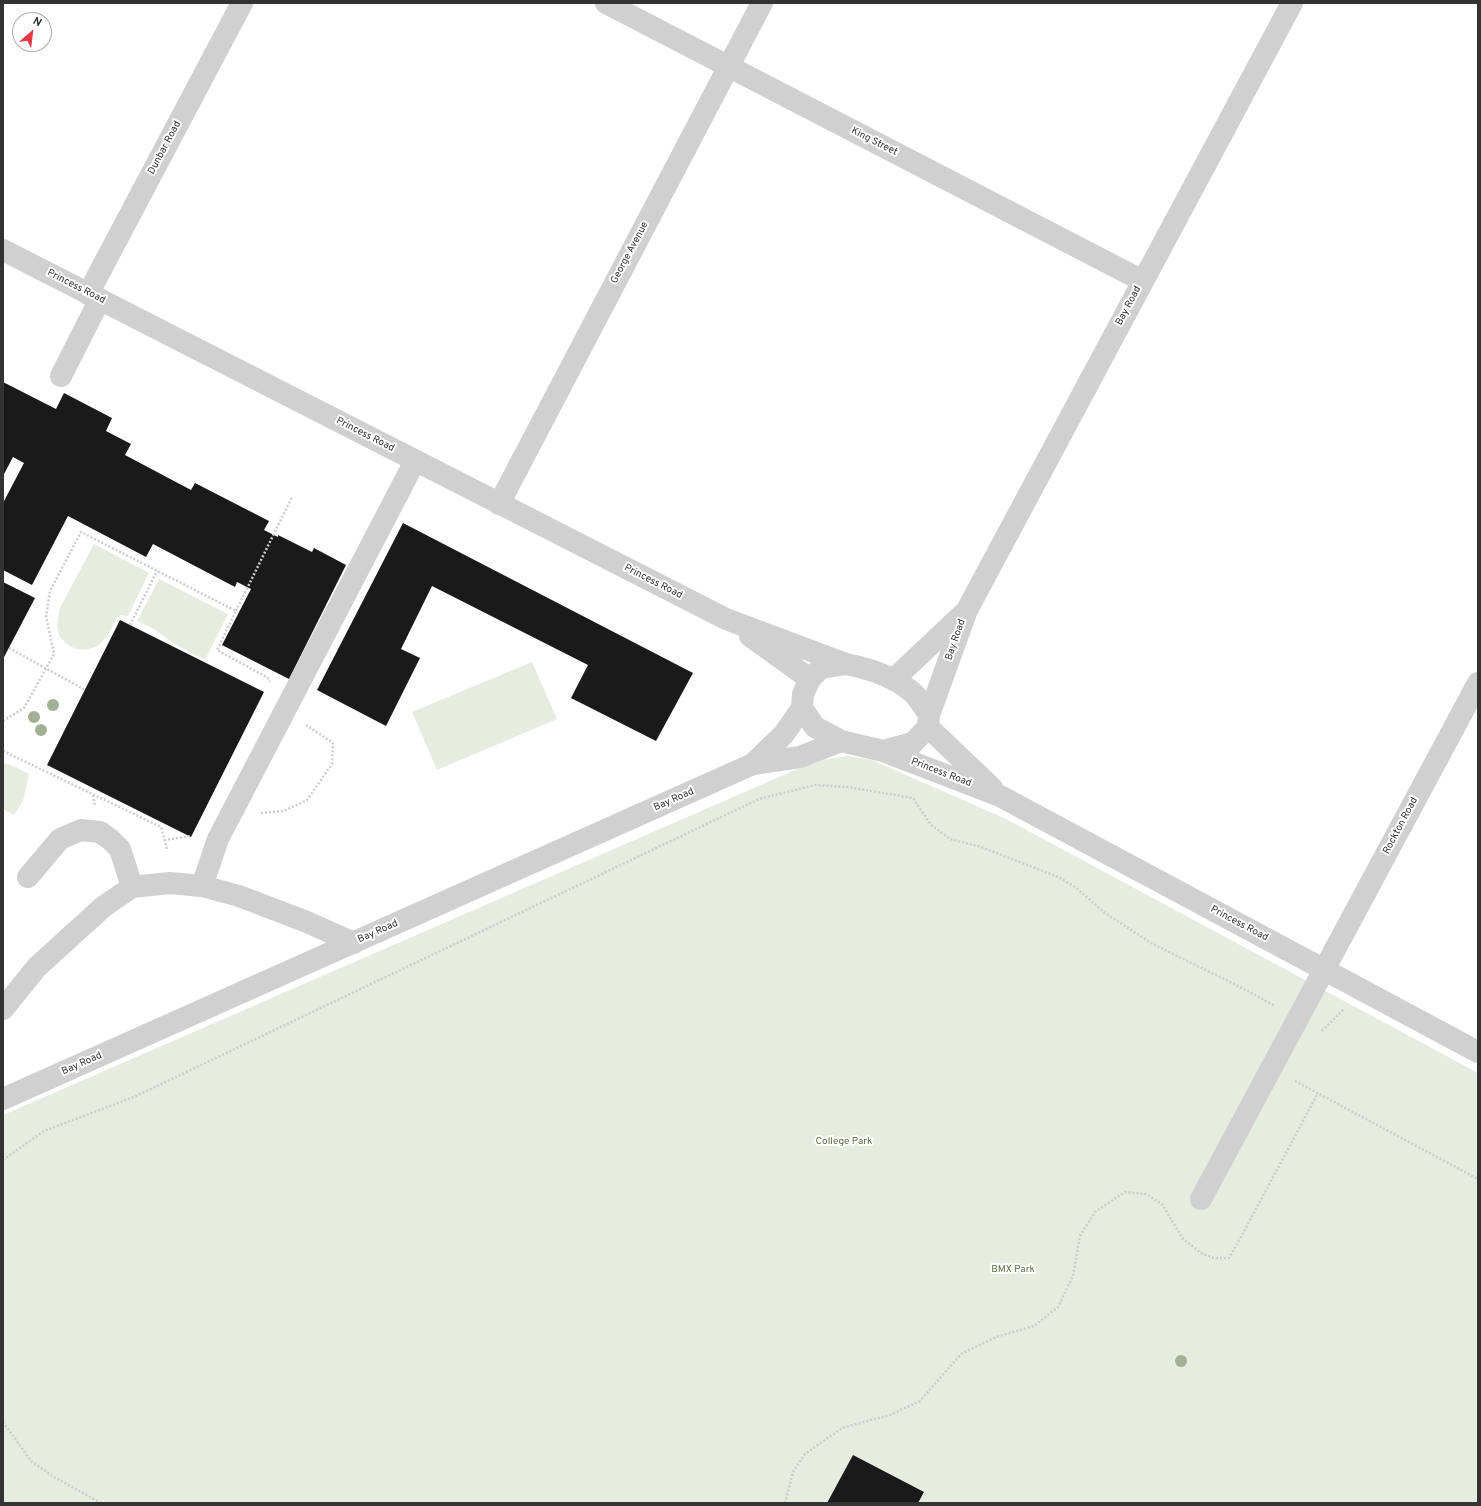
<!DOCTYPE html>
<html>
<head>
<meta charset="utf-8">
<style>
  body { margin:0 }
  #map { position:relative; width:1481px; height:1506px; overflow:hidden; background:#fff; font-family:Overpass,sans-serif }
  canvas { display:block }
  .frame { position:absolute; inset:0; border:4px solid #333; pointer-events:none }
  .north { position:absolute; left:12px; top:12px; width:40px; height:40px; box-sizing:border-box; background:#fff; border:1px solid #adadad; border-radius:50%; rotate:28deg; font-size:11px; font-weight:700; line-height:16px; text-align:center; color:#333 }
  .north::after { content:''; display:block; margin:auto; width:14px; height:18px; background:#e63946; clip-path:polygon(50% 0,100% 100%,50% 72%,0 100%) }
</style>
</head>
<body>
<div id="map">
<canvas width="1481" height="1506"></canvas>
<div class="frame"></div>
<div class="north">N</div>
</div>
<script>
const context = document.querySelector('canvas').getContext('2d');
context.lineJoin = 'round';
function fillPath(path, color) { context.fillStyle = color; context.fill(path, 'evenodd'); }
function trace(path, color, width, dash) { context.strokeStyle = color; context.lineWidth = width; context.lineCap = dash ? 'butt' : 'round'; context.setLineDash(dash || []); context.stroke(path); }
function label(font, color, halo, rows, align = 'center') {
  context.font = font + ' Overpass,sans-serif'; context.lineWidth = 4; context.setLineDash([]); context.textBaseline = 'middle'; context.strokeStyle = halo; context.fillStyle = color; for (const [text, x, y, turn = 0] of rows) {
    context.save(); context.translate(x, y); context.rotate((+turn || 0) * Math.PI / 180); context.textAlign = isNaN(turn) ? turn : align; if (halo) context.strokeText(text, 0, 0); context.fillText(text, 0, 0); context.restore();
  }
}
fillPath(new Path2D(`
  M94,544L149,573L128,616L120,615C112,623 110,635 101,643C90,652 75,652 65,642C63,640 60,638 59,635C56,627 58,616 60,608Z
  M159,579L228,614L205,660L176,645L154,629L137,621Z
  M532,662L557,719L437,770L412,712Z
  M848,756L872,760L1006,819L1478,1073V1503H3V1115L793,771L822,760Z
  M3,763L11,765L29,774L23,801L14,815L3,809Z`), '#e6ecdf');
fillPath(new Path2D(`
  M3,382L56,409L64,393L112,418L106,431L131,444L125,455L191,490L195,483L269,521L264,530L278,537V535L312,552L314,548L346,565L289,679L222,645L251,589L237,582L235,587L153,544L146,557L68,516L32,585L3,570V503L24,463L13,457L3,476Z
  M403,523L693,673L656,741L571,698L588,665L432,586L401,649L420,658L386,726L317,690Z
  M3,582L35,598L3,659Z
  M120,620L264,692L191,837L47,765Z
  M853,1455L924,1492L918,1503H827Z`), '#1a1a1a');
trace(new Path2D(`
  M236,611L292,497
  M130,625L157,571
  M3,721L24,708L54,654L46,616L50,591L81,532L236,611L217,650L268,678L270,682
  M3,751L161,827L167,849
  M93,795L95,806
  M261,813L284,811L307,800L332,764L333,743L306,725
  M164,840L191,836
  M1322,1031L1344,1009
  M1295,1081L1478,1179
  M3,1160L44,1131L134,1097L759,799L815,785L847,787L913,798L931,825L950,839L981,847L1058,877L1075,887L1105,913L1151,943L1246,990L1275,1006
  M3,1422L31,1461L54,1477L101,1503
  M785,1503L793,1472L805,1454L842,1428L890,1415L920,1401L961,1354L996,1337L1034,1326L1058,1307L1073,1276L1080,1236L1095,1212L1125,1192L1146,1194L1162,1204L1183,1239L1201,1253L1214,1258H1229L1241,1237L1318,1093`), '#cdcdcd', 2.5, [2, 2]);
trace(new Path2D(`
  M606,3L1143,281
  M3,250L726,619L846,664
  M88,294L242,3
  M61,376L100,299
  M499,504L762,3
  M750,636L810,679
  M846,664C870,669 893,676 912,692C919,698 924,707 929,715L928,727L913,743L883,751L841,741L815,727L802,708L803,694L810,679L821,668Z
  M894,679L963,614
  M929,715L967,610L1292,3
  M928,727L992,788
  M883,751L1000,796L1478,1052
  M753,764L784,734L802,708
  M28,877L60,839L81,830L100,832L111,840L120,849L132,887
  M202,886L218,839L415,461
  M3,1009L37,967L103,907L132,887L170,883L202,886L239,896L307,922L354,943
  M3,1099L753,764L800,757L841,741
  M1201,1199L1478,683`), '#d0d0d0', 22);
trace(new Path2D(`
  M9,648L85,690`), '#cdcdcd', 2.5, [2, 2]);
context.fillStyle = '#a2b095';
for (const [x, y] of [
  [53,705],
  [34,717],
  [41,730],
  [1181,1361]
]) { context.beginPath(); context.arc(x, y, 6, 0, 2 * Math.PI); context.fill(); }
label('10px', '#333', '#fff', [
  ["King Street",874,142,27],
  ["Dunbar Road",165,148,-62],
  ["George Avenue",630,253,-62],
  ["Princess Road",76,287,27],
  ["Bay Road",1129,306,-62],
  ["Princess Road",365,435,27],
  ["Princess Road",653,582,27],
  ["Bay Road",956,640,-71],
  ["Princess Road",941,773,21],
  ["Bay Road",674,800,-24],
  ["Rockton Road",1401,826,-62],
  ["Princess Road",1239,924,28],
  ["Bay Road",378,932,-24],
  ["Bay Road",82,1064,-24]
]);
label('10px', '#56703f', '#fff', [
  ["College Park",844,1142],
  ["BMX Park",1013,1270]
]);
</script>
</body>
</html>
